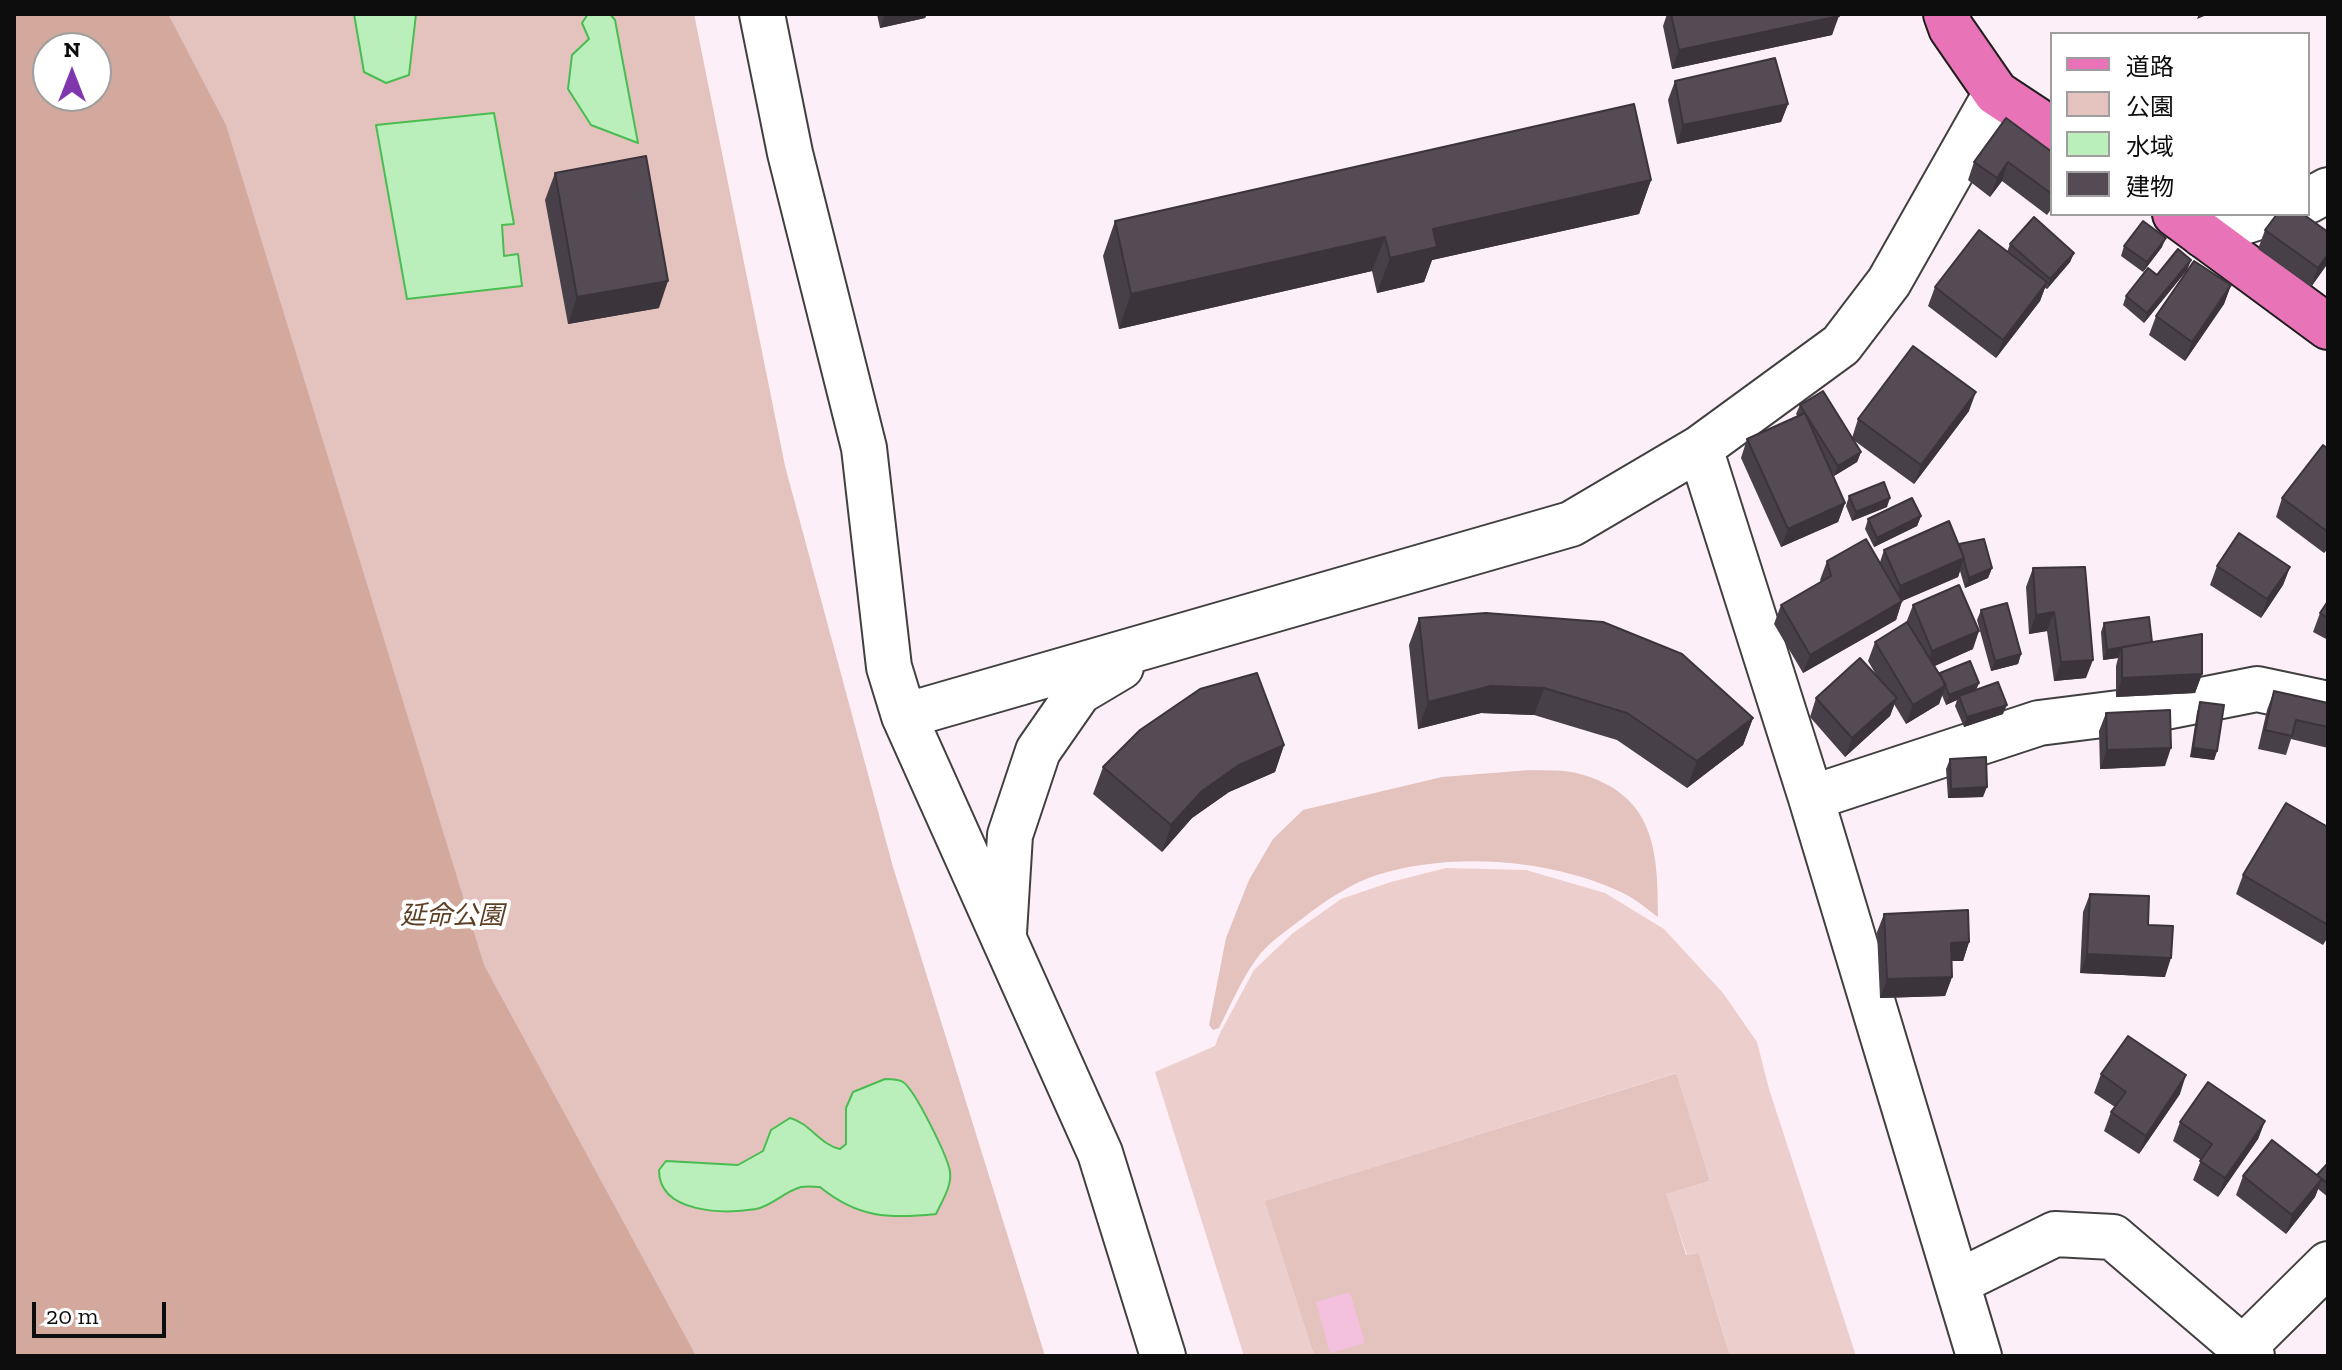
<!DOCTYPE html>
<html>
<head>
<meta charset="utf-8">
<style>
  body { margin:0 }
  #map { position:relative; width:2342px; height:1370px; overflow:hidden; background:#fdeff7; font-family:"Zilla Slab","Noto Sans JP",serif }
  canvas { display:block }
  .frame { position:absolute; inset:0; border:16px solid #0d0d0d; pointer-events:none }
  .legend { position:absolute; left:2050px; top:32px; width:260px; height:184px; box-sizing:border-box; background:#fff; border:2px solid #9e9e9e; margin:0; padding:10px 14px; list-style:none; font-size:24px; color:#0d0d0d }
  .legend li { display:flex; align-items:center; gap:16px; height:40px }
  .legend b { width:40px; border:2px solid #9e9e9e }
  .north { position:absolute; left:32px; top:32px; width:80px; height:80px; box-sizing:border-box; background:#fff; border:2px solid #9e9e9e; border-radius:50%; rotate:0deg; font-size:22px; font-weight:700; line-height:32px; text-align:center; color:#0d0d0d }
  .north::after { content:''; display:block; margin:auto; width:28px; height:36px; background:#8036ad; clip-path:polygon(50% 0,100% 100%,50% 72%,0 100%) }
  .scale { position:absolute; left:32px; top:1302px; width:134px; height:36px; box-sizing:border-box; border:4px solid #0d0d0d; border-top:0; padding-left:10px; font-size:24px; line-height:28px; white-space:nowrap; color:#0d0d0d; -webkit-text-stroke:6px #fff; paint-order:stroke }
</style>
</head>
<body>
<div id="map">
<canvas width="2342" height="1370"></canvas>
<div class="frame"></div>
<ul class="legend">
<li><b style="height:10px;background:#e874b7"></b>道路</li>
<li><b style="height:22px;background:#e4c2bd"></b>公園</li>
<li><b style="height:22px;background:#baefbc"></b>水域</li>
<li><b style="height:22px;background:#544b54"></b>建物</li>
</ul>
<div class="north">N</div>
<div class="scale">20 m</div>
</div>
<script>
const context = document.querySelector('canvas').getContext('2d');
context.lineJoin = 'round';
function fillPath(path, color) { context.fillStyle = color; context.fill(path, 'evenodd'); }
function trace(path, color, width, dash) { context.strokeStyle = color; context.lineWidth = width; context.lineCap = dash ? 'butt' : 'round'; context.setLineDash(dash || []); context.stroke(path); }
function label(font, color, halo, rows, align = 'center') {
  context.font = font + ' "Zilla Slab","Noto Sans JP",serif'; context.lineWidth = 8; context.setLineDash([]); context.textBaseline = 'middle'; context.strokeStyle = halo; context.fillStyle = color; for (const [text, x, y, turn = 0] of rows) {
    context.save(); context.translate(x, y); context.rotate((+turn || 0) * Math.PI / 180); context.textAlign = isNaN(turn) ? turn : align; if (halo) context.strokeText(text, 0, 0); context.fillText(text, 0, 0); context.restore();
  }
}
fillPath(new Path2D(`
  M14,14H694L785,466L893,867L1045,1356H14ZM48,48H96V96H48Z
  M1530,770C1546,771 1565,769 1580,774C1655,795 1658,851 1658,917C1647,909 1636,899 1623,893C1553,859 1452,851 1377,875C1351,883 1325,901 1303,918C1289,929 1273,939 1261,953C1243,975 1232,1003 1219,1028L1213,1030L1209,1025L1226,938L1249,880L1273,839L1303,810L1442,777Z
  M1677,1073L1710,1181L1667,1194L1686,1255L1699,1253L1730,1356H1314L1264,1201Z`), '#e4c2bd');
fillPath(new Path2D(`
  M14,14H168L226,125L484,965L696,1356H14ZM48,48H96V96H48Z`), '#d3a99e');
fillPath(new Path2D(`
  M1350,1292L1365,1343L1330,1353L1316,1302Z`), '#f3c1dd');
fillPath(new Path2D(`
  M1446,868L1526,870L1605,893L1664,929L1723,993L1757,1042L1769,1089L1856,1356H1730L1699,1253L1687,1255L1666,1194L1710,1181L1676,1073L1265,1201L1314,1356H1244L1155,1072L1215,1046L1219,1035L1254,970L1293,933L1341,899L1391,882Z`), '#eccecd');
const water = new Path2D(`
  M354,14H416L409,75L386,83L364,72Z
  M588,14H610L615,20L638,143L591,125L568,89L572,55L589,39L582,23Z
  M494,113L514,224L502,225L504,256L518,254L522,286L407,299L376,125Z
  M885,1079C891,1079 898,1079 903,1082C915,1090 948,1157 950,1172C952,1186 942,1201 936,1214C889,1219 858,1218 820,1187C815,1187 807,1186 801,1187C785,1191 772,1206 756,1209C725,1214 659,1214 659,1170L666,1161L738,1165L763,1151L771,1130L790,1118C810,1123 820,1145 840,1149L846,1144V1108L853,1092Z`);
fillPath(water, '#baefbc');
trace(water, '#49bd51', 2);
const minor = new Path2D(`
  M762,14L790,153L864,448L889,667L904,716L1100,1153L1163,1356
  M2308,201L2328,190
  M2203,235L2268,214
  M1700,448L1811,798L1979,1356
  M904,716L1571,524L1700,448L1841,345L1889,282L1996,93
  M1811,798L2039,723L2166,707L2257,689L2328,704
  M1004,933L1010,835L1038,751L1079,692L1121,667
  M1958,1282L2055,1234L2113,1237L2252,1356
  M2242,1349L2328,1264`);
const major = new Path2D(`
  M1946,14L1951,28L1996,93L2052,130
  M2175,214L2328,327`);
trace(minor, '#404040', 48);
trace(major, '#1e1e1e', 48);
trace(minor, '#fff', 44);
trace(major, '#e874b7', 44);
fillPath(new Path2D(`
  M877,14H927L925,18L880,28Z
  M1667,14H1838L1832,35L1672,69L1663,26Z
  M1675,81L1788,104L1781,122L1677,144L1668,100Z
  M2052,152V208L2047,215L2002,181L1990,197L1968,180L1974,162Z
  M555,173L659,308L568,324L545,200Z
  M1651,180L1639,214L1432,260L1424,282L1377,293L1372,271L1119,329L1103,256L1115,221Z
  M2265,230L2328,232V263L2311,287L2258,249Z
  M2010,244L2074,253L2070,262L2047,289L2045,288L2040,301L1996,358L1928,306L1935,287L2007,252Z
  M2124,246L2162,247L2143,272L2121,256Z
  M2191,260L2187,270L2144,323L2123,305L2126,296L2157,275Z
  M2231,285L2224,304L2185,361L2149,335L2156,316Z
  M1800,405L1852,438L1858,419L1969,411L1914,484L1852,439L1861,452L1857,462L1834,476L1830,470L1845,503L1838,522L1781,547L1741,458L1747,439L1798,417L1796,414Z
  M2328,449V549L2324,553L2276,517L2282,498Z
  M1849,496L1887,507L1852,521L1846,506Z
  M1921,516L1917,526L1874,547L1865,529L1868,519Z
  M1959,544L1992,568L1988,578L1965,588L1960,571L1958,577L1902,601L1896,620L1803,673L1774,624L1781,605L1821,582L1820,580L1827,561L1880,562L1884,550Z
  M2217,566L2290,567L2283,585L2261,618L2210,585Z
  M2033,568L2086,678L2054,681L2047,631L2029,634L2026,587Z
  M2328,601V640L2313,632L2320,613Z
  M1913,605L1973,649L1934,666L1940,675V673L1976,690L2003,714L1964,727L1955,706L1957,700L1946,705L1942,695L1939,704L1906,724L1894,704L1890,716L1845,757L1810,717L1816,698L1878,678L1868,661L1875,642L1906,623Z
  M1981,610L2021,654L2018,664L1991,671L1977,620Z
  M1419,618L1753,718L1743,745L1687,788L1617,740L1534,715L1481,713L1418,729L1409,645Z
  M2104,623L2152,642L2202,674L2195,693L2116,697V666L2118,658L2103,660L2101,632Z
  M2274,691L2328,703V748L2291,739L2286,755L2258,749L2267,710Z
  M2200,702L2217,751L2214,760L2190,757L2197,712Z
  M2106,713L2165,766L2100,769L2099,731Z
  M1284,745L1275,772L1229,792L1192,818L1162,852L1093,794L1103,767Z
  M1950,759L1983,797L1948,798L1946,769Z
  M2328,827V937L2323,945L2236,894L2243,875Z
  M2090,894L2148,925L2165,977L2080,973L2083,912Z
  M1884,914L1969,942L1963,961H1951L1952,977L1945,996L1880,998L1877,932Z
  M2101,1074L2180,1094L2139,1154L2104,1131L2111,1112L2115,1107L2094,1093Z
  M2265,1121L2258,1139L2218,1197L2193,1180L2201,1160L2173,1141L2180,1122Z
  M2328,1163V1197L2318,1189L2315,1197L2286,1234L2236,1195L2243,1176L2317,1175Z`), '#484048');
fillPath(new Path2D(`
  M885,14H927L925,18L880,28Z
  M2199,14H2209L2197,19Z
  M1839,16L1832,35L1672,69L1679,50Z
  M1788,104L1781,122L1677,144L1683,125Z
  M2008,162L2002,181L1990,197L1997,178Z
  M1651,180L1639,214L1432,260L1424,282L1377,293L1390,258L1433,229Z
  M1385,237L1372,271L1119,329L1131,294Z
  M2166,238L2162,247L2143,272L2147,262Z
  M2074,253L2070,262L2047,289L2050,279Z
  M2328,254V263L2311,287L2318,268Z
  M2191,260L2187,270L2144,323L2147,313Z
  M668,281L659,308L568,324L577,297Z
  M2047,282L2040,301L1996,358L2003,340Z
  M2231,285L2224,304L2185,361L2192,342Z
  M1976,392L1969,411L1914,484L1921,465Z
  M1861,452L1857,462L1834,476L1838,466Z
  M1890,498L1887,507L1852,521L1856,512Z
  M1845,503L1838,522L1781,547L1788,529Z
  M1921,516L1917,526L1874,547L1877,538Z
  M1964,558L1958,577L1902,601L1896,620L1803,673L1810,655L1894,605L1900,586Z
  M2290,567L2283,585L2261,618L2267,599Z
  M1992,568L1988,578L1965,588L1969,578Z
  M2054,612L2047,631L2029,634L2036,615Z
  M1979,631L1973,649L1926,670L1932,651Z
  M2122,648L2118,658L2103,660L2107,650Z
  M2021,654L2018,664L1991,671L1995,661Z
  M2093,660L2086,678L2054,681L2061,662Z
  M2202,674L2195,693L2116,697L2122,678Z
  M1979,683L1975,693L1959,696L1957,700L1946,705L1949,695Z
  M1946,685L1939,704L1906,724L1913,705Z
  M1491,686L1544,688L1534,715L1481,713L1418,729L1428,702Z
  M1897,698L1890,716L1845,757L1852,738Z
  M2007,705L2003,714L1964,727L1967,717Z
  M1753,718L1743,745L1687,788L1697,761Z
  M1284,745L1275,772L1229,792L1192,818L1162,852L1171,825L1202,791L1239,765Z
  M2171,748L2165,766L2100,769L2107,750Z
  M2193,748L2217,751L2214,760L2190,757Z
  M1987,787L1983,797L1948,798L1951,789Z
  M1969,942L1963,961H1944L1951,943Z
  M2087,954L2171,958L2165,977L2080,973Z
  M1952,977L1945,996L1880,998L1887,979Z
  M2186,1075L2180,1094L2139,1154L2146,1136Z
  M2265,1121L2258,1139L2218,1197L2225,1178Z
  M2322,1179L2315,1197L2286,1234L2292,1215Z`), '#3b343b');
const building = new Path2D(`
  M1671,14H1838L1839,16L1679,50Z
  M1775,58L1788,104L1683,125L1675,81Z
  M1634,104L1651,180L1433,229L1437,247L1390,258L1385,237L1131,294L1115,221Z
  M2006,118L2052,152V194L2008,162L1997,178L1974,162Z
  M646,156L668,281L577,297L555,173Z
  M2277,214H2303L2328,232V254L2318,268L2265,230Z
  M2034,217L2074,253L2050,279L2010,244Z
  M2143,221L2166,238L2147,262L2124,246Z
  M1979,230L2047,282L2003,340L1935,287Z
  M2178,249L2191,260L2147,313L2126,296L2148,268L2157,275Z
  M2194,261L2231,285L2192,342L2156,316Z
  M1913,346L1976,392L1921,465L1858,419Z
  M1823,391L1861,452L1838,466L1800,405Z
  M1805,413L1845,503L1788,529L1747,439Z
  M2323,445L2328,449V532L2282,498Z
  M1884,482L1890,498L1856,512L1849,496Z
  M1912,498L1921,516L1877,538L1868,519Z
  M1949,521L1964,558L1900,586L1884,550Z
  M2239,533L2290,567L2267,599L2217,566Z
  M1866,539L1902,601L1810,655L1781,605L1831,576L1827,561Z
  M1984,539L1992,568L1969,578L1964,561V558L1959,544Z
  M2085,567L2093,660L2061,662L2054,612L2036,615L2033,568Z
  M1959,585L1979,631L1932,651L1913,605Z
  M2328,601V618L2320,613Z
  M2007,603L2021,654L1995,661L1981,610Z
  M1486,613L1603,622L1682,654L1753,718L1697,761L1627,713L1544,688L1491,686L1428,702L1419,618Z
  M2149,617L2152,642L2107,650L2104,623Z
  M1907,622L1946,685L1913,705L1875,642Z
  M2202,634V674L2122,678V647Z
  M1860,658L1897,698L1852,738L1816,698Z
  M1970,661L1979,683L1949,695L1940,673Z
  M1257,673L1284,745L1239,765L1202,791L1171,825L1103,767L1140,730L1200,689Z
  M1998,682L2007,705L1967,717L1959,696Z
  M2274,691L2328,703V727L2296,720L2292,736L2265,730Z
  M2200,702L2224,705L2217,751L2193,748Z
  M2170,710L2171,748L2107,750L2106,713Z
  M1986,757L1987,787L1951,789L1950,759Z
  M2286,803L2328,827V925L2243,875Z
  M2090,894L2149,896L2148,925L2173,926L2171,958L2087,954Z
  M1968,910L1969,942L1951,943L1952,977L1887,979L1884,914Z
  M2128,1036L2186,1075L2146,1136L2111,1112L2126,1092L2101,1074Z
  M2208,1082L2265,1121L2225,1178L2200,1161L2212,1144L2180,1122Z
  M2272,1140L2322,1179L2292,1215L2243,1176Z
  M2328,1163V1184L2317,1175Z`);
fillPath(building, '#544b54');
trace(building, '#3b343b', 2);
label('italic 26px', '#5d3f25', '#fff', [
  ["延命公園",452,917]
]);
</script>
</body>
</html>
